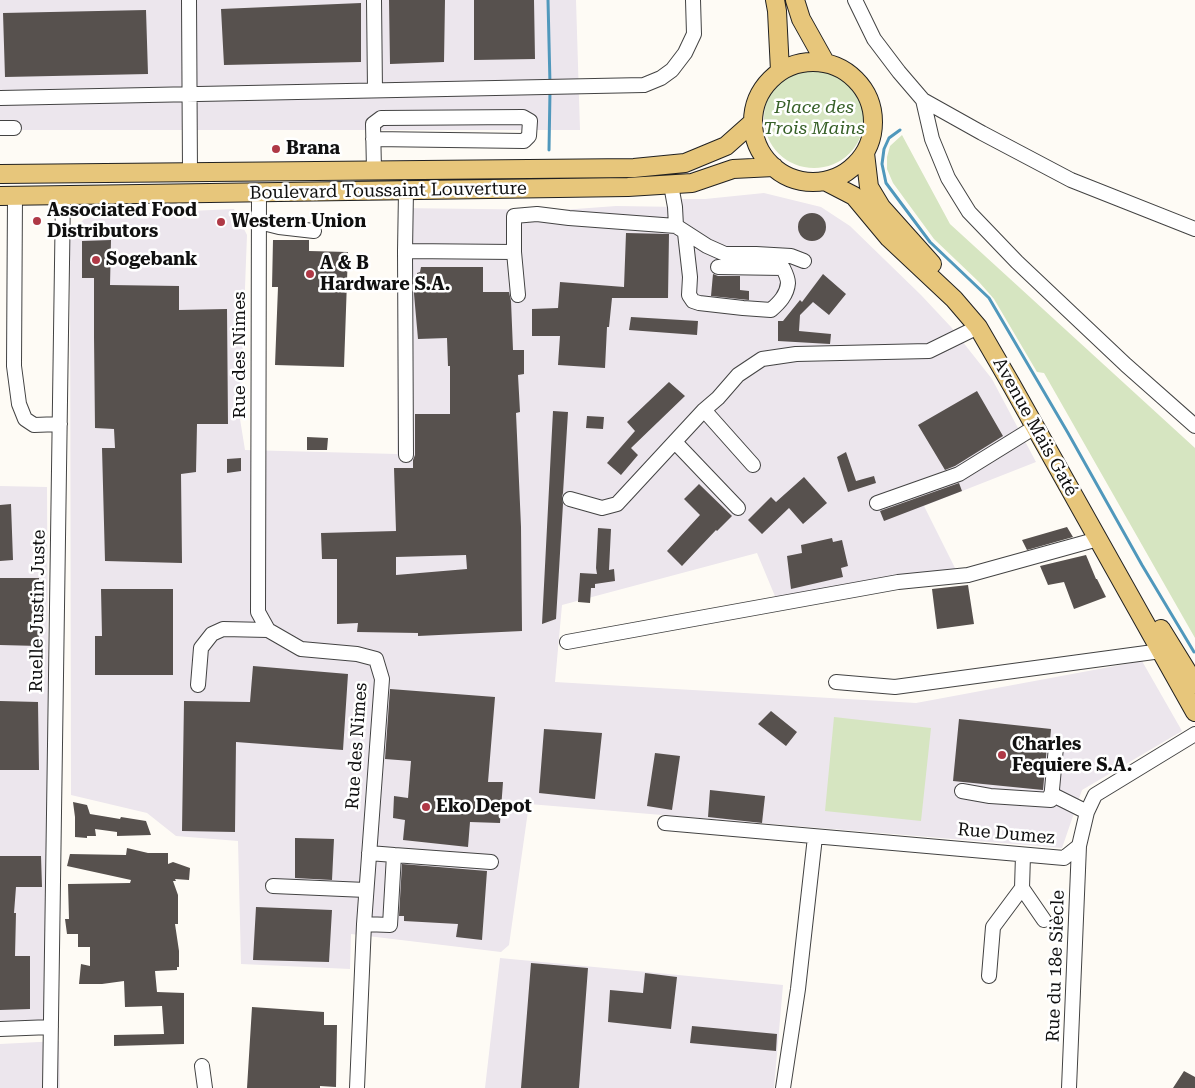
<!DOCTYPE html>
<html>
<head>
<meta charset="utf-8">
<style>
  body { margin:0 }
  canvas { display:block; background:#fefbf5 }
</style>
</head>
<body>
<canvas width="1195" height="1088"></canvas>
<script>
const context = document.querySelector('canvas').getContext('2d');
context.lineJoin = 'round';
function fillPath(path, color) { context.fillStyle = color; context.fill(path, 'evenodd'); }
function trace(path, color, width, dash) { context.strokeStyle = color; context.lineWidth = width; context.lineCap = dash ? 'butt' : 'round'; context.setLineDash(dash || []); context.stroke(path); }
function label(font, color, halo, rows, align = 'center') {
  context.font = font + ' "Roboto Serif",serif'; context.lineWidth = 5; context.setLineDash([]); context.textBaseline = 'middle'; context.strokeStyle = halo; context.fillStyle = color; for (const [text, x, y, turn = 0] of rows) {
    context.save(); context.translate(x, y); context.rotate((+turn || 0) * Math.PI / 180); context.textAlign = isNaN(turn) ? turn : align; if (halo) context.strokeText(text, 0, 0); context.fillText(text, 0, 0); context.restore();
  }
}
fillPath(new Path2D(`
  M0,0H576L580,130H0Z
  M764,193L821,207L850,226L921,295L951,327L992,379L1036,462L924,506L957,572L777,601L757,553L562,605L555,682L916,703L1142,661L1182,731L1082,790L1062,848L529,804L509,945L501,952L351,934L350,969L241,964L238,841L176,836L147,813L71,795L70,235L84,219L102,215L234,209L247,235L240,419L245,450L397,454L398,208L562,210L616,206L682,207V199H705Z
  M0,486L47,487L48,677L46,1021H0Z
  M500,958L783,985L774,1088H485Z
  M59,1041L60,1088H0V1044Z`), '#ece6ed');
fillPath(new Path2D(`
  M764 118a50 50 0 1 1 100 0a50 50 0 1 1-100 0Z
  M902,135L950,224L1195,448V638L1044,373L1037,372L994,299L979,282L934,239L893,183L887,169V157L890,146Z
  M834,717L931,728L921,821L825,811Z`), '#d6e5c1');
trace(new Path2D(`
  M548,0L550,84
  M900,130L889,138L884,149L882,164L886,183L930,242L989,298L1068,433L1142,565L1194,652
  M549,150L550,91`), '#5098bc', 3);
fillPath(new Path2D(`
  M389,0H445L444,62L390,64Z
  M474,0H534L535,59L474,60Z
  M361,3V62L224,65L221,9Z
  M146,10L148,74L5,77L3,13Z
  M798 227a14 14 0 1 1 28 0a14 14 0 1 1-28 0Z
  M626,233L669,234L668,298H612L609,327H607L605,368L558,365L560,336H532V309L558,308L560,282L624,287Z
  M111,240L110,285L179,286V310L227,309L228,424H197L196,472L181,474L182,563L105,561L102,448H115L114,429L95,428L94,337V278H82V241Z
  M273,240H309V251L348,252L344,367L275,365L278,287H272Z
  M421,267H483V292H509L511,301L513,350H524V374L518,375L520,412L516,413L521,527L522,631L418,636V633L357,632L358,623L337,624V559H322L321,533L396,531L394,468H413V460L415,455V414H450V366H448L447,338L418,339L414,294V276H417V273L420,272ZM466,555L467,569L396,575V557Z
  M713,274L718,276H740V290L749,291V300L711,296Z
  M823,274L846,294L829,315L813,302L800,315L799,331L831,334L830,344L778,341V321H783L800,300L802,302Z
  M631,317L698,321L697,335L629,330Z
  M669,382L685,396L631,448L638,455L621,475L607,463L635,431L627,422Z
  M977,391L1003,436L955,466L945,470L918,425Z
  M553,411L568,412L563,493L562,497L563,504L556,619L542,624Z
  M587,416L604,417L603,429L586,428Z
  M307,437L328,438L327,450H307Z
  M846,452L856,481L874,476L876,483L848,492L837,457Z
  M241,458V471L227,473V459Z
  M804,477L827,503L803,524L789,508L762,534L748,520L771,497L776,502Z
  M959,483L962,491L884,521L880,511Z
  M699,484L732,516L717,531L716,530L682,566L667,551L700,515L684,499Z
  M11,504L13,560L0,561V505Z
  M1067,527L1073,537L1027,550L1022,540Z
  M598,528L611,529L609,570L614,569L615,581L595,584V588H591L590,603L578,602L580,573L597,574L596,568Z
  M832,538L833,542L842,540L848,566L841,568L843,577L791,589L787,556L802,553L801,545Z
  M1086,555L1096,579H1097L1106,597L1074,609L1064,582L1048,585L1040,566Z
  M0,578H39V646L0,645Z
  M968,585L974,624L937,629L932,589Z
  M101,589H173V675H95V636H102Z
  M253,666L348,674L343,750L236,742L235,832L182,831L184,701L250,702Z
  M390,689L495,697L488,782H503L500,823L470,822L468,847L403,840L405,820L393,818L394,796L408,798L411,761L385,759Z
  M0,701L38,702L39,770H0Z
  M771,711L797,732L786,746L758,724Z
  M959,719L1051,729L1050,741L1047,746L1043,790L953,781Z
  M544,729L602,733L595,799L539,793Z
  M655,753L680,756L672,810L647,806Z
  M710,790L765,796L762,823L708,817Z
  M73,802L87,805L90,814L120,819L121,817L146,821L151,835L117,836V832L95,829L96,836H87V838L75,837V817Z
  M295,838L334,839L332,880L295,878Z
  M127,848L148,853H168V864L173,862L190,868L189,880L175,879L176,881H173L178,895V924H175L179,951V967H177V970L155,971L157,992L184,993V1044L114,1046V1035L164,1034L162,1006L125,1007L124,981L102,984H79L81,964L90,966V947H78V934H67L65,919H69L68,884L130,883L131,880L67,866L70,854L126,855Z
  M0,856H41L42,887H16L14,913H16L15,956H30V1009L0,1010Z
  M402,864L487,871L482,940L456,937L458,924L404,921V916H399Z
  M256,907L332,910L329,962L253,960Z
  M531,963L588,968L579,1088H521Z
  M645,973L677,977L671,1029L608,1022L610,990L643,993Z
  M252,1007L324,1012V1025H337L336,1087L320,1086V1088H247Z
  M692,1026L777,1034L776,1051L690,1043Z
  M1184,1071L1195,1077V1088H1173Z`), '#57514e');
const minor = new Path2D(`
  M189,0L190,172
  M374,0L375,90
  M855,0L874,39L899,72L923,100L982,133L1071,180L1195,229
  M0,98L644,85L661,78L672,70L685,53L694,34L693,0
  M923,100L932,139L948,178L969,212L1017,262L1126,365L1195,426
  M0,128H14
  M373,139L524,141L529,136L530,121L523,117L381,118L373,124L374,170
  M671,185L675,207L676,226
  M259,193L258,612L268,630L301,649L357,654L376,659L382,679L364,924L357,1088
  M15,196L14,366L19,404L25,419L34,425L60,424
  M259,222L279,227L314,231
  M685,233L690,277L689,295L693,301L699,303L743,308L771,310C779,303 787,295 788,283C788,278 785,272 783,268L718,267
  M405,251L514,252
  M518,295L514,252V216L537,214L569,218L676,226L707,246L725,254H756L791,256L804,261
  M704,410L753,465
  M675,442L738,508
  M406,455L405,251L406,191
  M570,499L602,508L617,504L704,410L718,398L738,375L762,359L796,354L929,351L978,327
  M877,503L959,474L1035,427
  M567,642L898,582L968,575L1098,539
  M836,682L895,687L1161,651
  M198,685L201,648L212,634L223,629L268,630
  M962,791L990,796L1051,800L1056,747
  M1051,794L1087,812
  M665,823L1064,858L1079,846L1087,812L1095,795L1195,734
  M369,853L394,855
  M273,886L366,890
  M1022,888L1044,920
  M364,924L390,925L394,855L491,862
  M989,976L993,927L1022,888L1023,855
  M0,1029L51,1027
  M202,1066L205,1088
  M50,1088L63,195
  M783,1088L798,989L815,837
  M1069,1088L1079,846`);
const major = new Path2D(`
  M775,0L777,11L780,71
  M795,0L801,19L825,62
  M753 122a60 60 0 1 1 120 0a60 60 0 1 1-120 0Z
  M865,153L869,187L881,207L932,264
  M0,174L634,168L685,163L726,146L753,122
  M825,181L854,196L889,238L954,299L978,327L1011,384L1195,712
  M0,196L628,187L692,183L733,169L774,167
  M1161,629L1195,684`);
trace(minor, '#434343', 16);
trace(major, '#212121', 20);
trace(minor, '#fff', 14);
trace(major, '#e7c67b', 18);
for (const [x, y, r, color] of [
  [276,149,5,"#af3946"],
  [37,221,5,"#af3946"],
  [221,222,5,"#af3946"],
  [96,260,5,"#af3946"],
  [310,274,5,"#af3946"],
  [1002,755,5,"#af3946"],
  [426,807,5,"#af3946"]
]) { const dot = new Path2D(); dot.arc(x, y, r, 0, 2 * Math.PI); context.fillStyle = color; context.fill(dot); trace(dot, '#fff', 2); }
label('italic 18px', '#376028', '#fff', [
  ["Place des",814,108],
  ["Trois Mains",814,129]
]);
label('bold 18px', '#101010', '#fff', [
  ["Brana",286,149],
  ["Associated Food",47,211],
  ["Distributors",47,232],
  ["Western Union",231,222],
  ["Sogebank",106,260],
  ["A & B",320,264],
  ["Hardware S.A.",320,285],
  ["Charles",1012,745],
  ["Fequiere S.A.",1012,766],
  ["Eko Depot",436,807]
], 'left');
label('18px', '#101010', '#fff', [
  ["Boulevard Toussaint Louverture",388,191,-1],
  ["Rue des Nimes",240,355,-90],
  ["Avenue Maïs Gaté",1035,427,61],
  ["Ruelle Justin Juste",38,611,-89],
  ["Rue des Nimes",357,746,-86],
  ["Rue Dumez",1006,834,5],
  ["Rue du 18e Siècle",1056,966,-88]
]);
</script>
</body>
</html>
